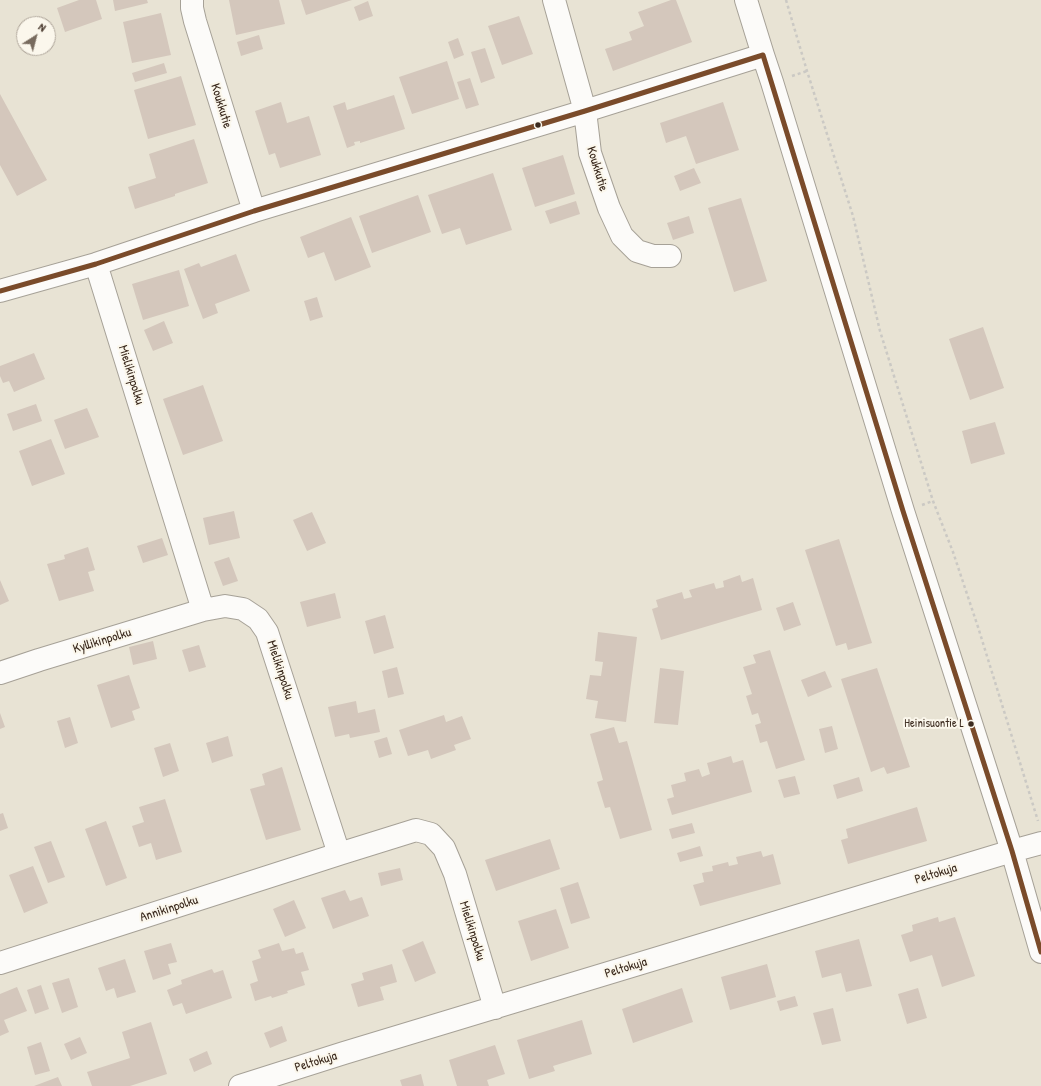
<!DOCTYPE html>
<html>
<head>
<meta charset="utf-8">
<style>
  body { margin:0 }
  #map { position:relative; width:1041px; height:1086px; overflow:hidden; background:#e8e3d4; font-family:"Patrick Hand",sans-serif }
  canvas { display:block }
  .north { position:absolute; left:16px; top:16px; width:40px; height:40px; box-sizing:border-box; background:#fbf7ec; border:1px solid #aea59a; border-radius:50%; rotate:36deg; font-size:11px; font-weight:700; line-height:16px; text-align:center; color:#3b2a1e }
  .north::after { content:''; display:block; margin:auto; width:14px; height:18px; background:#786b5e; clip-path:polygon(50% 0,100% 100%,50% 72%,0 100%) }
</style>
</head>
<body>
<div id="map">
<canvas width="1041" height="1086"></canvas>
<div class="north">N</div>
</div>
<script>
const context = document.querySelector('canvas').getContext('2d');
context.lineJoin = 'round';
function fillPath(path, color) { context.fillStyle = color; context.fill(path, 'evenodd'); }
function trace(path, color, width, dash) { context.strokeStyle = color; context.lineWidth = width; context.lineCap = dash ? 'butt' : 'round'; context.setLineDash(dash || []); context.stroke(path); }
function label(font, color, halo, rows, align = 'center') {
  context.font = font + ' "Patrick Hand",sans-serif'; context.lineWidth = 4; context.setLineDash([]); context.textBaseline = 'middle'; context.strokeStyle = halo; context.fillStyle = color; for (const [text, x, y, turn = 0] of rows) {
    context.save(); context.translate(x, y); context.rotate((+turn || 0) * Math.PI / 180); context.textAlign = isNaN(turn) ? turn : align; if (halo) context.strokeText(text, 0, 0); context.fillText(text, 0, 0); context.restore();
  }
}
fillPath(new Path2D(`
  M79,0H96L102,19L65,32L57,8Z
  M113,0H147L148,3L115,11Z
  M229,0H279L285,24L236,35Z
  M301,0H352L306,15Z
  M671,0H676L692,42L613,71L605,49L632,40L629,32L644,26L638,12Z
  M368,1L373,16L359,21L354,7Z
  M161,13L171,55L132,63L123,22Z
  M519,16L533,54L502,65L488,26Z
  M259,35L263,49L241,56L237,42Z
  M458,38L464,55L454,59L448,42Z
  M485,48L495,78L481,83L471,52Z
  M447,61L459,99L412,114L399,77Z
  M164,63L167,73L135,82L132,73Z
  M181,76L196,125L148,139L134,90Z
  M470,78L479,105L466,109L457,82Z
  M0,94L47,180L17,196L0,165Z
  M394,95L405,129L360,143V141L354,142L355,145L347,148L333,106L345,102L347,110Z
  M281,102L287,123L309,116L321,155L280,168L275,153L269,155L255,111Z
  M723,102L739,150L696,164L686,136L666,143L660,123Z
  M194,139L208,183L175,194V196L135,209L128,187L156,178L149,154Z
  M563,155L575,194L535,207L522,168Z
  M694,168L701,183L680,191L674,176Z
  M493,173L512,230L466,245L460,228L442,234L428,195Z
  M418,195L431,232L372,253L359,216Z
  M741,198L767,281L734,292L708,208Z
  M576,201L580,214L550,224L545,211Z
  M689,216L694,233L673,240L667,223Z
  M351,217L371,267L335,281L324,252L308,258L300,237Z
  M236,254L250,291L215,304L218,313L203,319L184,269L199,263L201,267Z
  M179,270L189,306L143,320L132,284Z
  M317,297L323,317L310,321L304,301Z
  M164,321L173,343L153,351L144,330Z
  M983,327L1004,388L970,400L949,339Z
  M34,353L45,379L14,392L9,381L3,383L0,376V366Z
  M203,385L223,441L183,455L163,399Z
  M36,404L42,421L13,431L7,414Z
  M87,408L99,437L65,449L54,420Z
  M995,422L1005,454L971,464L962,431Z
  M51,439L65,474L32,486L19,451Z
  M234,511L240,538L209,545L203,518Z
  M312,512L326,543L307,551L293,520Z
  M162,538L168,555L143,563L137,546Z
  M839,539L872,643L848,650L846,643L836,646L805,550Z
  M88,547L95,570L88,572L94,591L59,601L47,564L65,559L64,555Z
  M229,557L238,581L223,586L214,562Z
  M740,575L742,582L753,578L762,610L661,640L652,609L658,607L656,600L682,592L684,599L692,597L689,590L714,583L716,589L724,587L723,581Z
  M0,580L9,601L0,605Z
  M335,593L341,618L307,627L300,602Z
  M793,602L801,625L784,631L776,608Z
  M385,615L394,648L374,654L365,621Z
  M598,632L637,637L626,722L595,718L598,701L586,699L590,675L601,676L603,662L595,661Z
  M153,641L157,659L133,665L129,647Z
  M199,645L206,667L189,672L182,650Z
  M770,650L805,760L776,769L767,741L760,743L755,725L761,723L758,713L752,715L746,696L752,694L743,667L756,663L753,655Z
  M397,667L404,694L388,698L382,671Z
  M660,668L684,671L678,725L654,723Z
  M877,668L910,767L887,774L884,767L871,772L841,679Z
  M825,671L832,687L808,697L801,680Z
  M129,675L140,708L132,711L135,720L111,728L97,685Z
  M356,701L358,713L375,709L380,732L350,738L349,734L335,737L328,707Z
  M0,713L5,727L0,729Z
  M444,715L446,722L462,716L471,739L454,745L456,750L431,759L428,750L408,756L399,730Z
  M70,717L78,743L65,748L57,721Z
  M832,726L838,749L825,753L819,729Z
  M614,727L619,743L627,741L652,830L620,839L610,807L605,808L597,782L603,780L590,734Z
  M228,736L233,756L212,763L206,743Z
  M387,737L392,754L379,758L374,741Z
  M170,743L179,771L163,777L154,748Z
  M731,756L733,763L743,760L752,792L672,815L667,799L674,797L671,785L686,781L684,773L699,769L702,777L710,774L707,763Z
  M282,767L301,830L266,840L250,789L265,785L262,774Z
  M795,776L800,794L784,798L778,780Z
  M859,777L863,791L837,799L833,785Z
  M165,799L182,852L156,860L151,843L139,847L132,826L144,822L139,807Z
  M917,807L927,841L848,864L841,840L848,838L846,829Z
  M3,813L8,828L0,831V814Z
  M106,821L127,878L106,886L85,829Z
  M692,823L695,833L672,839L669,829Z
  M550,839L560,869L496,891L485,860Z
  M51,841L65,877L48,883L34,847Z
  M700,846L703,856L680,862L677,853Z
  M761,851L763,857L773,854L781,884L700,906L693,885L704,882L702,873L713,871L712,866L728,862L729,866L738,864L736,857Z
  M33,866L48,903L24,913L9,875Z
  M400,868L403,880L381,886L378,873Z
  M578,882L590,918L571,924L560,888Z
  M345,890L350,901L362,897L369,916L333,929L321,898Z
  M294,900L306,928L285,937L273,909Z
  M556,909L569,948L531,961L518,921Z
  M938,917L939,922L955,917L975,976L942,987L932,955L910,962L901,935L913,931L912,925Z
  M859,939L872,986L846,992L841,973L822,978L815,951Z
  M423,941L436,973L415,982L402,950Z
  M171,943L177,962L168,964L171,974L153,980L144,951Z
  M279,943L282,951L294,948L296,954L303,952L309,970L301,972L305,985L287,991L288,993L272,998L271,996L255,1001L250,984L258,981L252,961L261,958L258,950Z
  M125,959L136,992L117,998L114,988L106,991L98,968Z
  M392,964L397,982L380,987L384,1000L358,1007L351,984L364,980L362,973Z
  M767,964L776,997L730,1010L721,977Z
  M212,969L214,973L223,970L232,998L186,1014L182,1003L173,1006L167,990L182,984L181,980Z
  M69,978L78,1007L62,1013L52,983Z
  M41,985L49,1009L35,1014L27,990Z
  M17,987L27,1011L4,1020L9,1032L0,1036V994Z
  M682,988L693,1022L633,1043L622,1009Z
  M918,988L927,1018L907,1024L898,994Z
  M795,996L798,1006L780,1011L777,1001Z
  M833,1008L841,1041L822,1045L813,1013Z
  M582,1020L592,1054L553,1066L555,1071L529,1079L517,1040Z
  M151,1022L167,1074L130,1086H92L87,1072L130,1058L122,1032Z
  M282,1026L287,1041L270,1048L264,1033Z
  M80,1037L87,1053L71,1060L64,1044Z
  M41,1042L50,1071L35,1075L27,1047Z
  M495,1045L505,1074L487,1080L489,1086H457L449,1060Z
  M207,1051L212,1064L194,1072L189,1059Z
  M421,1074L424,1086H402L400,1080Z
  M58,1077L62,1086H34Z`), '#d4c7bc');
const minor = new Path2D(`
  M192,0V8L195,21L254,211
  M554,0L585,111L590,153L609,208L622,236L637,251L653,256H670
  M746,0L763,55L772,82L903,511L1012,851L1041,952
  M96,264L203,610L225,606L243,609L258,619L267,632L339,854L416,830L431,834L444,848L455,874L495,1008
  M0,291L96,264L254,211L585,111L763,55
  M0,673L39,660L203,610
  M0,963L339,854
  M240,1086L344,1053L1012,851L1041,843`);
trace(minor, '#a6a197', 24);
trace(new Path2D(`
  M786,0L807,71L853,216L880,331L933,501L953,552L978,627L1038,821
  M792,76L807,71
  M922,505L933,501`), '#cbc9c4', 2.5, [3, 3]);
trace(minor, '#fcfbf9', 22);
trace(new Path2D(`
  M0,291L96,264L254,211L585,111L763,55L903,511L1012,851L1041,952`), '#7a4b2a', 5);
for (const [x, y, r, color] of [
  [538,125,3.5,"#3b2a1e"],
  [971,724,3.5,"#3b2a1e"]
]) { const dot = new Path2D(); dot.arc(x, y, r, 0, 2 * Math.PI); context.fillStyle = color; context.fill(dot); trace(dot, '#fbf7ec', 1.5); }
label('12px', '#3b2a1e', '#fbf7ec', [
  ["Heinisuontie L",964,724]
], 'right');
label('13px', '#3b2a1e', '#fbf7ec', [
  ["Koukkutie",221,106,73],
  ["Koukkutie",597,169,73],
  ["Mielikinpolku",131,375,73],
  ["Kyllikinpolku",102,641,-17],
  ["Mielikinpolku",280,670,72],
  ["Peltokuja",936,874,-17],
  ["Annikinpolku",169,909,-18],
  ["Mielikinpolku",472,931,73],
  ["Peltokuja",626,968,-17],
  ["Peltokuja",316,1062,-17]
]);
</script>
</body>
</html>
